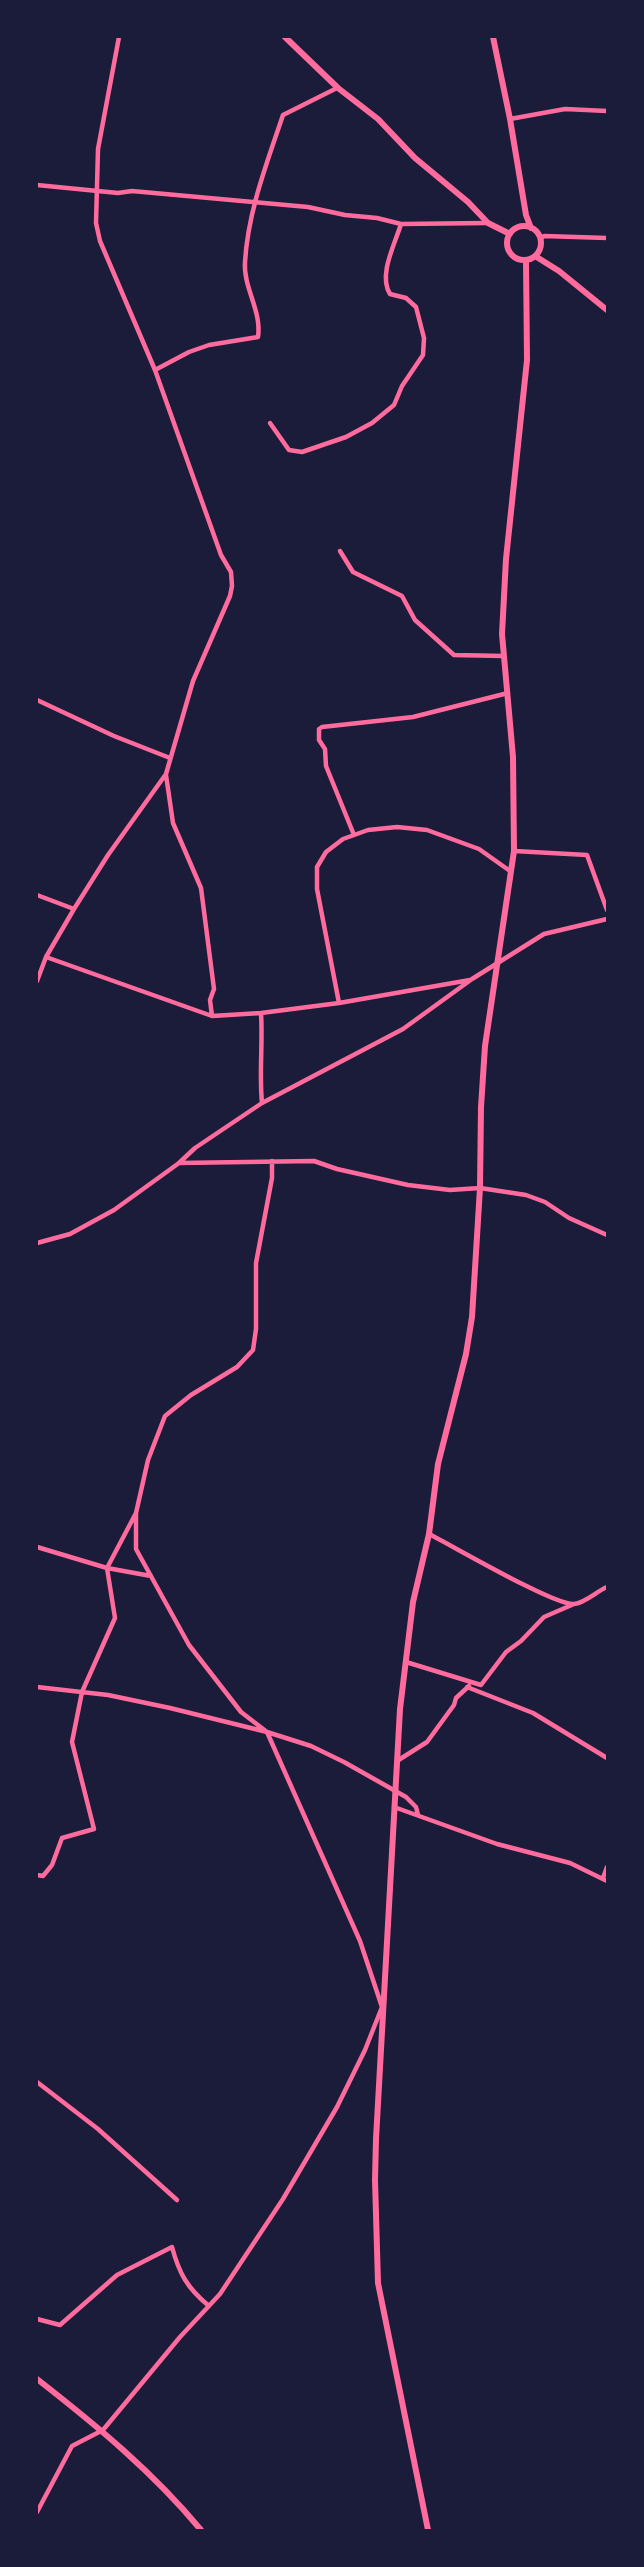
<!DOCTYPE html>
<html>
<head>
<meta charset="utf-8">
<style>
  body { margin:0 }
  #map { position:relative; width:644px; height:2567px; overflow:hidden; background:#1b1b3a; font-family:"Fira Sans",sans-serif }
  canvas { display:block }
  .frame { position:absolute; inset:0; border:38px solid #1b1b3a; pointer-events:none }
</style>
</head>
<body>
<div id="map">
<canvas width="644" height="2567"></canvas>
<div class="frame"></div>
</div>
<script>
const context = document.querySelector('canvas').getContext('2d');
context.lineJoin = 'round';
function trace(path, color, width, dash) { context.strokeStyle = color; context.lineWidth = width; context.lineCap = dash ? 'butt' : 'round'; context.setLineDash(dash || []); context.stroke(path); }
trace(new Path2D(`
  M510,119L565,109L607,111
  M37,185L118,193L132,191L308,207L345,215L377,218L401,224L487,223
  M540,239L544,236L607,238
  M155,370L189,352L209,345L258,337C262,311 243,287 245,262C248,211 267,163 283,115L337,88
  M270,423L289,450L302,452L346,437L372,423L394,405L402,386L423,355L424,338L416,307L406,298L390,294C378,275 395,244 401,224
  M340,551L353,572L402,596L415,620L454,655L504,656
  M37,700L114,736L170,758
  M166,775L173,823L201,888L214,989L210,1000L212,1016L261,1013L339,1003L470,980
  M354,835L326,766L325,749L319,740V729L322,727L413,717L508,693
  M514,851L587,855L607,910
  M37,895L74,909
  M46,957L212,1016
  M37,981L46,957L74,909L108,855L166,774L193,681L230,596L232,586L231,572L221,555L155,370L100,241L96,223L98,149L119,37
  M339,1003L317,889V867L326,852L343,839L368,830L397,827L427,830L479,849L510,871
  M261,1013C263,1043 259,1073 262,1103
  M179,1163L314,1161L337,1169L408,1185L450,1190L480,1188L526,1195L545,1202L569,1218L607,1235
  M37,1243L70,1234L114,1210L179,1163L195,1148L262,1103L403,1029L472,979L544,934L607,919
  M429,1534C453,1546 555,1606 574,1604C585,1603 597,1591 607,1587
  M37,1547L107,1568L151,1576
  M406,1662L481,1685L506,1652L521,1641L544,1617L574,1604
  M37,1687L108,1695L170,1708L267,1732L311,1746L344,1762L406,1797L416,1807L418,1815
  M467,1687L533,1713L607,1758
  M397,1761L427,1742L454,1705L456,1698L469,1686
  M394,1807L497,1844L570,1863L607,1881
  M37,1875L43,1876L52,1865L62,1838L94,1829L72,1742L82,1692L115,1618L107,1568L136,1513L148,1460L165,1416L191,1395L237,1367L253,1350L256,1329V1263L272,1178V1161
  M603,1878L607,1867
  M37,2082L98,2129L177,2200
  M37,2319L60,2325L117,2275L172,2247C179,2273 187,2288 209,2306
  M37,2512L72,2446L103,2430L180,2337L220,2294L283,2199L337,2107L365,2050L382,2007L360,1941L267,1732L241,1712L189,1645L136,1549V1513`), '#ff6b9d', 4.5);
trace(new Path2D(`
  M285,37L338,88L378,119L415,158L468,202L488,223L510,234
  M493,37L510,119L526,215L531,228
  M507 243a17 17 0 1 1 34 0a17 17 0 1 1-34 0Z
  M535,256L559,271L607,310
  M37,2379C96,2425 153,2472 201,2530
  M428,2530L378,2283L375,2180L376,2139L400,1709L413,1602L429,1534L438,1464L466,1354L472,1317L480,1188L481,1107L485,1046L514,851L513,757L502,634L506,559L527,360L526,260`), '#ff6b9d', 6);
</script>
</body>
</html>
